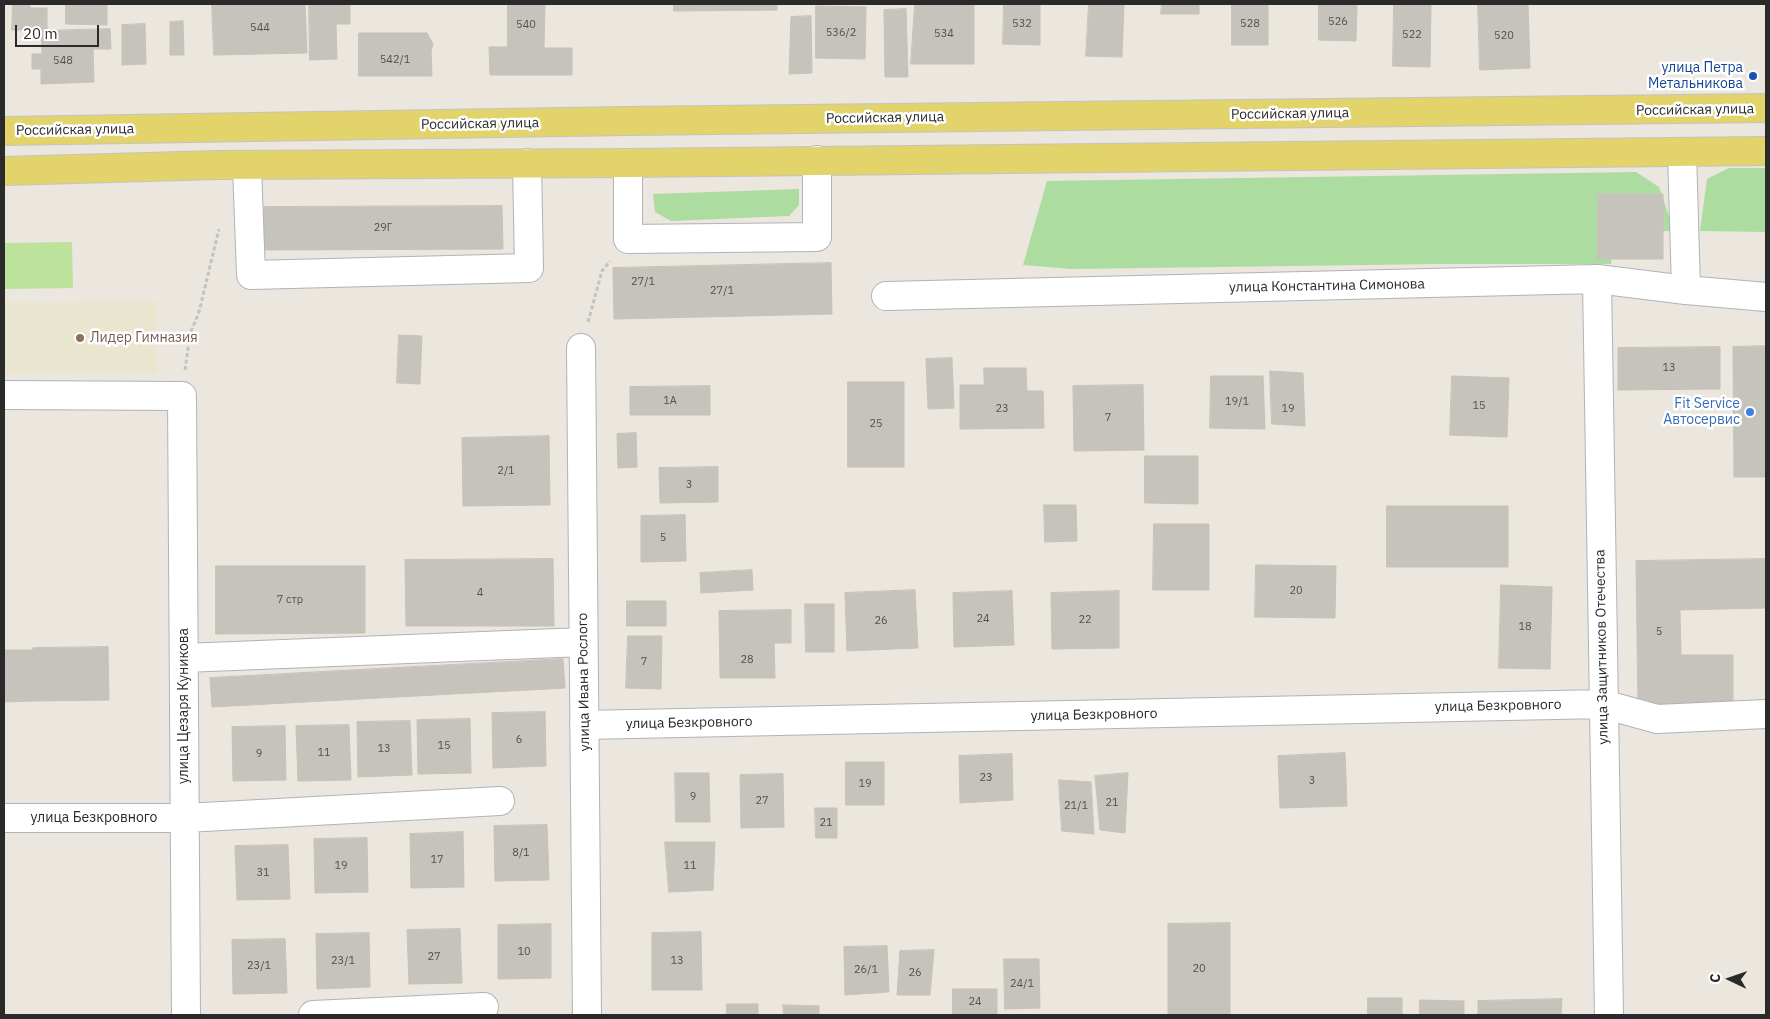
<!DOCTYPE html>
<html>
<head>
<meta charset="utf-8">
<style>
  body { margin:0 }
  #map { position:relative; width:1770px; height:1019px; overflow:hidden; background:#ebe6de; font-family:"IBM Plex Sans",sans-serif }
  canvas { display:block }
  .frame { position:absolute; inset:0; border:5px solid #2a2a2a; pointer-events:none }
  .north { position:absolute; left:1705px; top:954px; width:50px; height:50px; -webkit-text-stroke:4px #fff; paint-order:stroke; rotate:273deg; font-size:14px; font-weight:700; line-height:20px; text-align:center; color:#2a2a2a }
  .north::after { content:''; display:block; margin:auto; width:18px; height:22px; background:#2a2a2a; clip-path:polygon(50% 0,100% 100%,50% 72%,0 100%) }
  .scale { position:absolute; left:15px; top:25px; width:84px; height:22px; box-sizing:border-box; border:2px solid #2a2a2a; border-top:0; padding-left:6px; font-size:15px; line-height:18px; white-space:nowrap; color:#2a2a2a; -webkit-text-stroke:4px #fff; paint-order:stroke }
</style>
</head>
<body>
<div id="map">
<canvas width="1770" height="1019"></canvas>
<div class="frame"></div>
<div class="north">С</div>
<div class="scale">20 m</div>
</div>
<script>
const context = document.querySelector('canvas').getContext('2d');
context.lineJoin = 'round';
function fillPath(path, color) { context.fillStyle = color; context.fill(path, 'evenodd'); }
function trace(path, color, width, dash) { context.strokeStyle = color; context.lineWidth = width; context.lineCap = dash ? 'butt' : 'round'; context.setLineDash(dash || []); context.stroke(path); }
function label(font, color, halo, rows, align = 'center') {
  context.font = font + ' "IBM Plex Sans",sans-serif'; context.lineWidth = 5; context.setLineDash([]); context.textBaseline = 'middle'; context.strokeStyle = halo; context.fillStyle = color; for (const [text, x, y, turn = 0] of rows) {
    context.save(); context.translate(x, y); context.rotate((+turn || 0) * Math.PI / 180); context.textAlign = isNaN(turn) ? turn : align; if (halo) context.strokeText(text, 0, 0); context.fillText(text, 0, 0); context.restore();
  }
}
fillPath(new Path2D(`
  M156,301L157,372L4,374V303Z`), '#eae5cf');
fillPath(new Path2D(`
  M1729,168H1766V232L1700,231L1707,179Z
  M1636,172L1659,187L1674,231L1613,232L1611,264H1438L1071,269L1023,265L1047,181Z
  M799,189V205L789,216L671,221L655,212L653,194Z`), '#addca0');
fillPath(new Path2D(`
  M72,242L73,288L4,289V243Z`), '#bce29c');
const building = new Path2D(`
  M13,4H30V8H47V30H12Z
  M66,4H107V25L66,24Z
  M212,4H305L307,53L214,55Z
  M309,4H350V24H336L337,59L310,60Z
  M508,4H545L544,48H572V75H490L489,47H507Z
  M674,4H777V10L674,11Z
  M915,4H974V64H911Z
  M1004,4H1040V45L1003,44Z
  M1089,4L1124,5L1122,57L1086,56Z
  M1162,4H1199V14H1161Z
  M1232,4H1268V45H1232Z
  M1319,4H1357L1356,41L1319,40Z
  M1394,4H1431L1430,67L1393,66Z
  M1478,4H1528L1530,68L1480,70Z
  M816,6L866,7L865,59L816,58Z
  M906,9L908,77H885L884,10Z
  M811,16L812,73L789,74L791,17Z
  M183,21L184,55H170V22Z
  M145,24L146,64L122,65V25Z
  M110,29L111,49H93L94,82L41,84V69H32V54H42L41,31Z
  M359,33H427L433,44L431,52L432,76H359Z
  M1598,194H1663V259H1598Z
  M502,206L503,249L264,250V207Z
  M831,263L832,314L614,319L613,268Z
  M399,335L422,336L420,384L397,383Z
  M1766,346V477H1734L1733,347Z
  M1720,347V389L1618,390V348Z
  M952,358L954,408L928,409L926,359Z
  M984,368H1026L1027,391H1043L1044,428L960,429V385H984Z
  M1270,371L1303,373L1305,426L1272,424Z
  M1211,376H1263L1265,429L1210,428Z
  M1452,376L1509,378L1507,437L1450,435Z
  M848,382H904V467H848Z
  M1143,385L1144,450L1074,451L1073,386Z
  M710,386V415H630V387Z
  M636,433L637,467L618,468L617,434Z
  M549,436L550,505L463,506L462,438Z
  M1145,456H1198V504L1145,503Z
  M718,467V502L660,503L659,468Z
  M1044,505H1076L1077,541L1045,542Z
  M1387,506H1508V567H1387Z
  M685,515L686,561L641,562V516Z
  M1154,524H1209V590H1153Z
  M553,559L554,626H406L405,560Z
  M1766,559V608L1680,610L1681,655H1733V704L1638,706L1636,561Z
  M1256,565L1336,566L1335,618L1255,617Z
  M216,566H365V633L216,634Z
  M752,570L753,590L701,593L700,573Z
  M1501,585L1552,587L1550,669L1499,668Z
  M915,590L918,648L847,651L845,593Z
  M1012,591L1014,645L954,647L953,593Z
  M1119,591V648L1052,649L1051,593Z
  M627,601H666V626H627Z
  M805,604H834V652H806Z
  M791,610V643H774L775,678H720L719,611Z
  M628,636H662L661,689L626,688Z
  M108,647L109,700L34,701L33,648Z
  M4,650H33L34,701L4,702Z
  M563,659L565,688L212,707L210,678Z
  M545,712L546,766L493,768L492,713Z
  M470,719L471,773L418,774L417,720Z
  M410,721L412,775L358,777L357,722Z
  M349,725L351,780L298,781L296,726Z
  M285,726L286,780L233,781L232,727Z
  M1345,753L1347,806L1280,808L1278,756Z
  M1012,754L1013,800L960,803L959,756Z
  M846,762H884V805H846Z
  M675,773H709L710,822H676Z
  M1128,773L1125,833L1100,830L1095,776Z
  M783,774L784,827L741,828L740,775Z
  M1059,780L1091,782L1094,834L1062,831Z
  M815,808H837V838H816Z
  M547,825L549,880L495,881L494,826Z
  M463,832L464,887L411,888L410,834Z
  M367,838L368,892L315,893L314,839Z
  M665,842H715L713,890L669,892Z
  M288,845L290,899L237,900L235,846Z
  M1230,923V1015H1168V924Z
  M551,924V978L498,979V925Z
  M460,929L462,983L409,984L407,930Z
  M701,932L702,990H652V933Z
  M369,933L370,987L317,989L316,934Z
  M285,939L287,993L233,994L232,940Z
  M887,946L889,992L845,995L844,947Z
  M934,950L930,995H897L900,951Z
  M1004,959H1039L1040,1008L1005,1009Z
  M953,989H997V1015H953Z
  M1368,998H1402V1015H1368Z
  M1562,999L1561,1015H1478V1001Z
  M1420,1000L1464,1001V1015H1420Z
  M727,1004H758V1015H727Z
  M783,1005L819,1006V1015H784Z`);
fillPath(building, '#c6c3bd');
trace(building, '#c6c2b7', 1);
const minor = new Path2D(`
  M1682,152L1686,290
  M628,163V239L817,237V160
  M247,165L251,275L529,268L527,163
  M1597,279L1609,1015
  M886,296L1597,279L1686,290L1766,297
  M581,348L587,1015
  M4,395L182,396L186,1015
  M184,658L583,642
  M584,725L1603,704L1657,719L1766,714
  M4,818H185L500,801
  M313,1015L484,1007`);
const major = new Path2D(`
  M4,131L627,121L1766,108
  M4,171L218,165L628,163L1766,151`);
trace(minor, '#b1b2bc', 30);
trace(major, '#c3c3c3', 30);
trace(new Path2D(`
  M588,322L602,271L610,261
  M185,370L190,334L199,312L219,229`), '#c3c3c3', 3, [4, 2.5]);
trace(minor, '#fff', 28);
trace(major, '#e2d46b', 28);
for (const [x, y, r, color] of [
  [1753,76,5,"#1a4fb4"],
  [80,338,5,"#8d6e63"],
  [1750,412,5,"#3f7fe0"]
]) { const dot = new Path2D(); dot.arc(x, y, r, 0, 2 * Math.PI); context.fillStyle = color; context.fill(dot); trace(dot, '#fff', 2); }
label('11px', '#51504f', null, [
  ["526",1338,22],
  ["532",1022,24],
  ["528",1250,24],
  ["540",526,25],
  ["544",260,28],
  ["536/2",841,33],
  ["534",944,34],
  ["522",1412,35],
  ["520",1504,36],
  ["542/1",395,60],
  ["548",63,61],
  ["29Г",383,228],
  ["27/1",643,282],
  ["27/1",722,291],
  ["13",1669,368],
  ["1А",670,401],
  ["19/1",1237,402],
  ["15",1479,406],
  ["23",1002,409],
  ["19",1288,409],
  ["7",1108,418],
  ["25",876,424],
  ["2/1",506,471],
  ["3",689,485],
  ["5",663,538],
  ["20",1296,591],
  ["4",480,593],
  ["7 стр",290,600],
  ["24",983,619],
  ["22",1085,620],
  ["26",881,621],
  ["18",1525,627],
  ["5",1659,632],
  ["28",747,660],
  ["7",644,662],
  ["6",519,740],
  ["15",444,746],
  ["13",384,749],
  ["11",324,753],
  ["9",259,754],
  ["23",986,778],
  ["3",1312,781],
  ["19",865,784],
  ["9",693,797],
  ["27",762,801],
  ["21",1112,803],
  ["21/1",1076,806],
  ["21",826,823],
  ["8/1",521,853],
  ["17",437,860],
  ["19",341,866],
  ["11",690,866],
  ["31",263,873],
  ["10",524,952],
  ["27",434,957],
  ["23/1",343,961],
  ["13",677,961],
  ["23/1",259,966],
  ["20",1199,969],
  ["26/1",866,970],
  ["26",915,973],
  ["24/1",1022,984],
  ["24",975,1002]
]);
label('14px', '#164399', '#fff', [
  ["улица Петра",1743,68],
  ["Метальникова",1743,84]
], 'right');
label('14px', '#2a2a2a', '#fff', [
  ["Российская улица",1695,110,-1],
  ["Российская улица",1290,114,-1],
  ["Российская улица",885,118,-1],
  ["Российская улица",480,124,-1],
  ["Российская улица",75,130,-1],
  ["улица Константина Симонова",1327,286,-1],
  ["улица Защитников Отечества",1602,647,-91],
  ["улица Ивана Рослого",584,682,-91],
  ["улица Цезаря Куникова",184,706,-90],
  ["улица Безкровного",1498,706,-1],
  ["улица Безкровного",1094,715,-1],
  ["улица Безкровного",689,723,-1],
  ["улица Безкровного",94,818]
]);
label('14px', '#785e54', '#fff', [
  ["Лидер Гимназия",90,338]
], 'left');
label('14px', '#366cbe', '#fff', [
  ["Fit Service",1740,404],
  ["Автосервис",1740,420]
], 'right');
</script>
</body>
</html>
